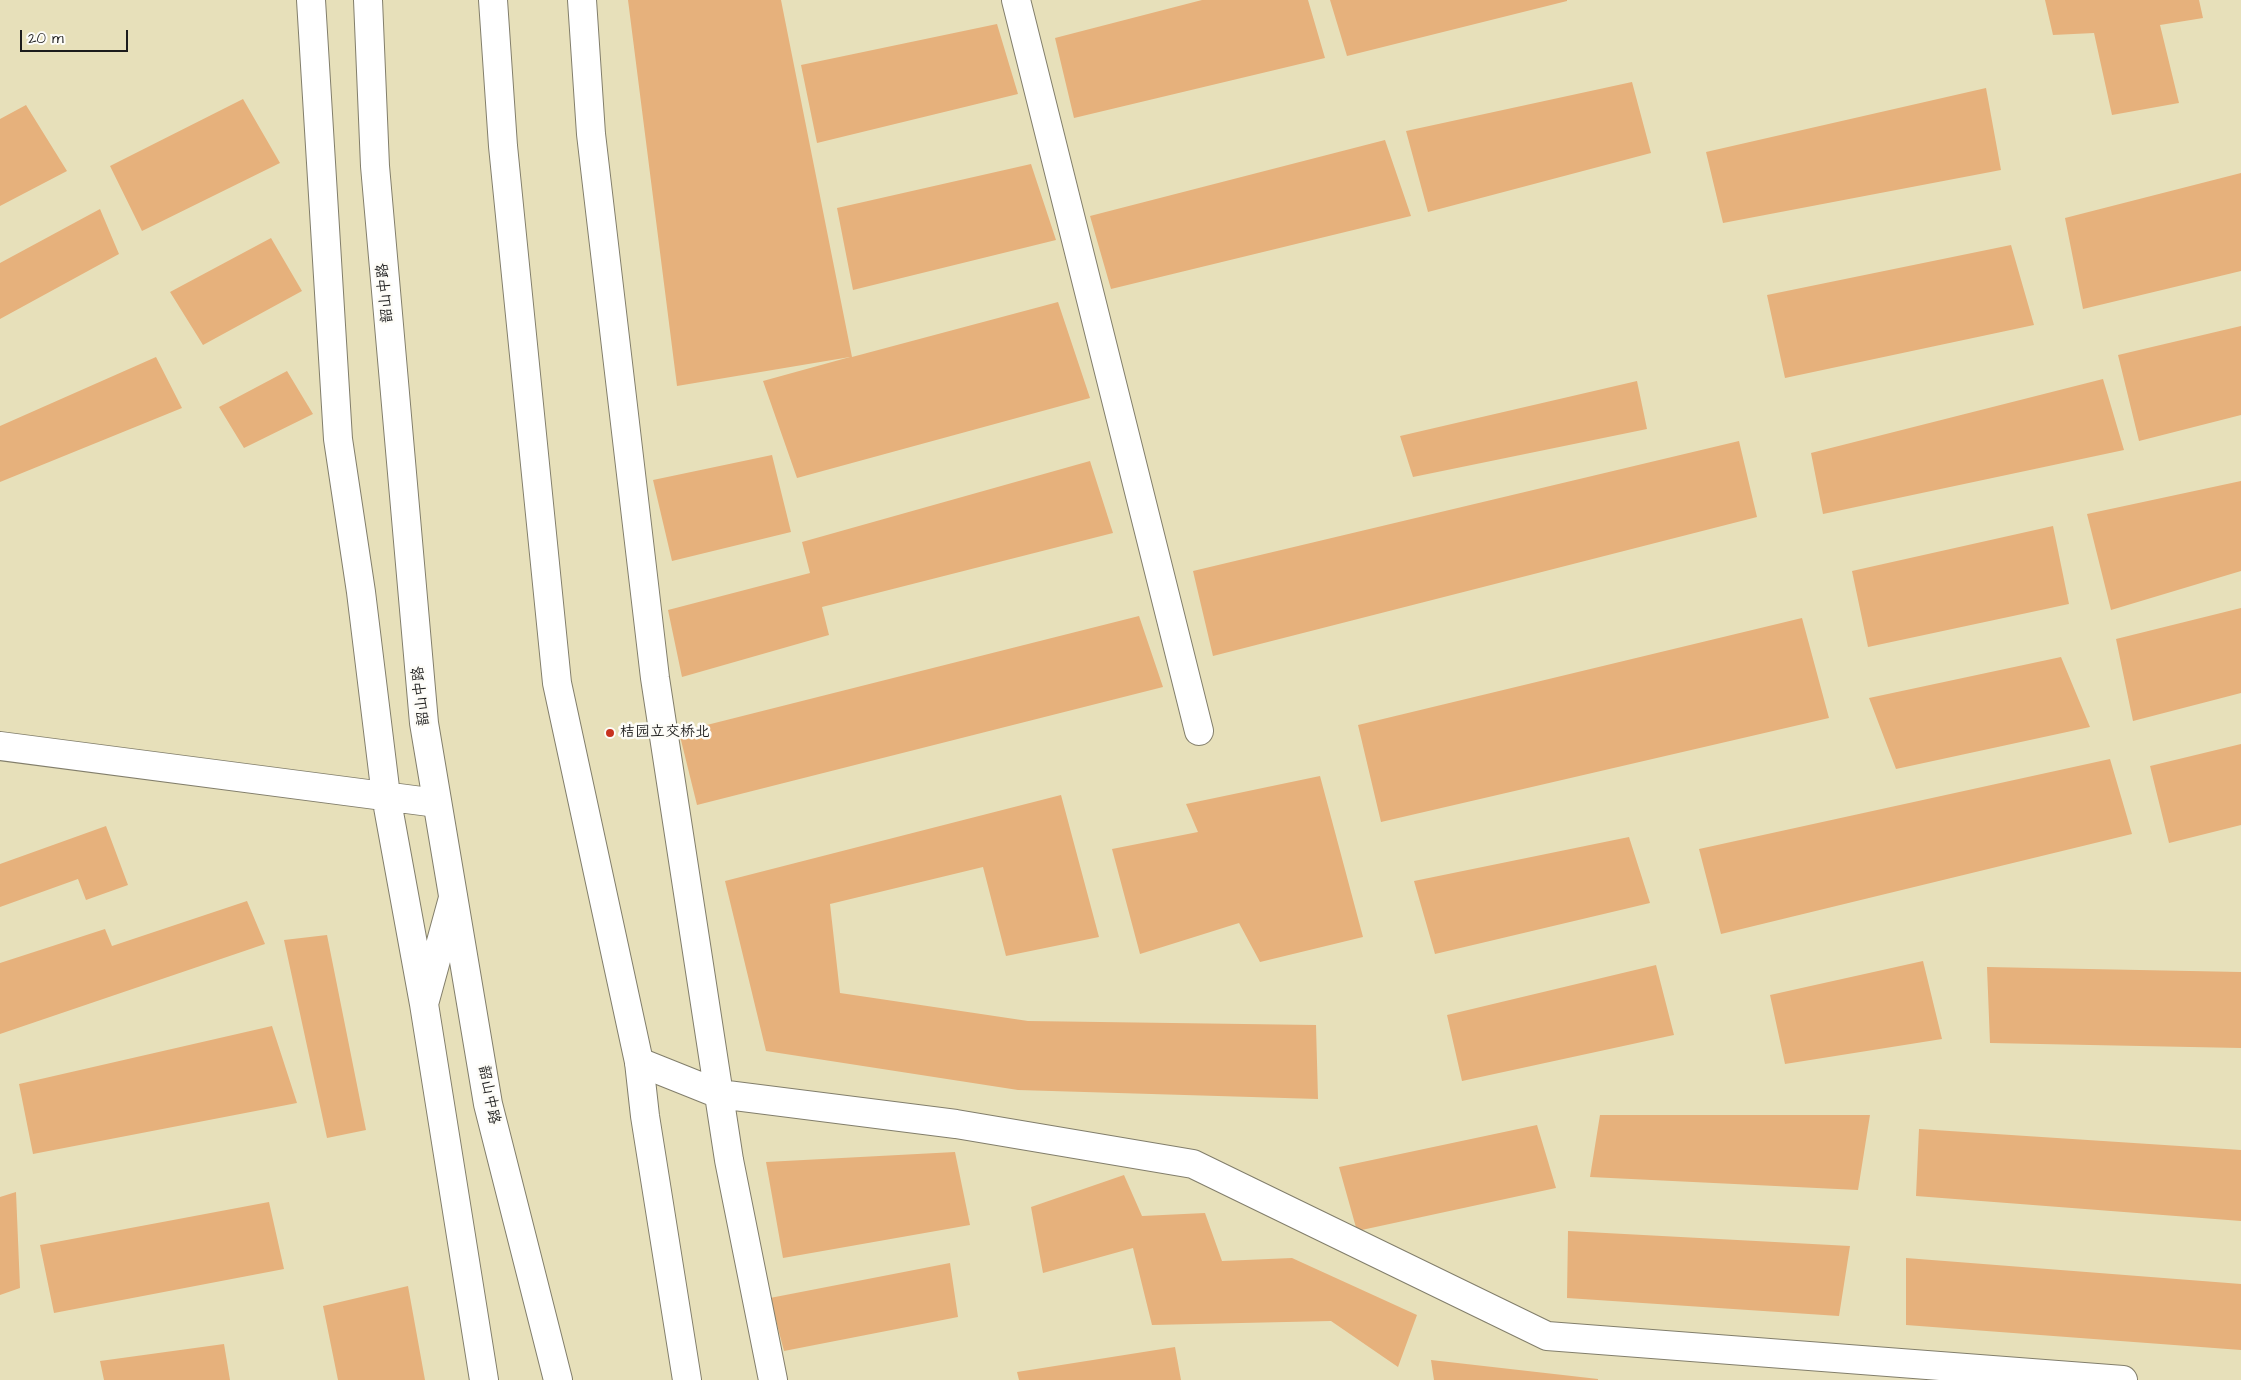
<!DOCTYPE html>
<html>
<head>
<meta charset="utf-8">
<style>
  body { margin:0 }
  #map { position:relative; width:2241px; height:1380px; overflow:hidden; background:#e7e0ba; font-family:"Architects Daughter",sans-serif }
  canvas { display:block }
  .scale { position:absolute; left:20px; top:30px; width:108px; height:22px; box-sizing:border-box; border:2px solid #1c1c1c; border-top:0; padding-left:6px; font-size:15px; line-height:18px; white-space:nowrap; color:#1c1c1c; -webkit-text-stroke:4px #fdfcf7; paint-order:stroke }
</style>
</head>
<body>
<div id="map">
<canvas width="2241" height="1380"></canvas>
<div class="scale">20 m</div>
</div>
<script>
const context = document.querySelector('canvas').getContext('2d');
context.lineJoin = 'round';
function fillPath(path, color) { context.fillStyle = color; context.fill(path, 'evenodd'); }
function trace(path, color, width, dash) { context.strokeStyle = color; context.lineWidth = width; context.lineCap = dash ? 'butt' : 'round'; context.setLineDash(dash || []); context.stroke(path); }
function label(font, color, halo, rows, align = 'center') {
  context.font = font + ' "Architects Daughter","LXGW WenKai TC",sans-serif'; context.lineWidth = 5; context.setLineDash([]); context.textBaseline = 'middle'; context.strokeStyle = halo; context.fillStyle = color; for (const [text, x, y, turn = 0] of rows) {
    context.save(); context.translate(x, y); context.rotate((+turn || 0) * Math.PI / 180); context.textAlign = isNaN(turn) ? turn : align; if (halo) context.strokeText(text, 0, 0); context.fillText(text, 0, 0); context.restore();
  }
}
fillPath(new Path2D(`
  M628,0H781L852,357L1058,302L1090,398L797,478L763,381L850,357L677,386Z
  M1202,0H1308L1325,58L1074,118L1055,38Z
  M1330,0H1567V1L1347,56Z
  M2045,0H2199L2203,18L2160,25L2179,103L2112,115L2094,33L2053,35Z
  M997,24L1018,94L817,143L801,65Z
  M1632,82L1651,153L1428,212L1406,131Z
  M1986,88L2001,170L1723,223L1706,152Z
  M243,99L280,163L142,231L110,166Z
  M26,105L67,171L0,206V119Z
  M1385,140L1411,216L1111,289L1090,216Z
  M1031,164L1056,240L853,290L837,208Z
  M2241,173V271L2083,309L2065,218Z
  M100,209L119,254L0,319V263Z
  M271,238L302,291L203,345L170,292Z
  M2011,245L2034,325L1785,378L1767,295Z
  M2241,326V415L2139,441L2118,355Z
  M156,357L182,408L0,482V426Z
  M287,371L313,414L244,448L219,407Z
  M2103,379L2124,450L1823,514L1811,453Z
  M1637,381L1647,429L1413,477L1400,436Z
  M1739,441L1757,517L1213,656L1193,571Z
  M772,455L791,532L672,561L653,480Z
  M1090,461L1113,533L822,607L829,635L682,677L668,610L810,573L802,542Z
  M2241,481V571L2111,610L2087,514Z
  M2053,526L2069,604L1868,647L1852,571Z
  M2241,608V693L2133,721L2116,639Z
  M1139,616L1163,687L697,805L679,732Z
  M1802,618L1829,718L1381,822L1358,725Z
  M2061,657L2090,727L1896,769L1869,698Z
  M2241,744V825L2169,843L2150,766Z
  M2110,759L2132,834L1721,934L1699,849Z
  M1320,776L1363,937L1260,962L1239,923L1140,954L1112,849L1198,832L1186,804Z
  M1061,795L1099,937L1006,956L983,867L830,904L840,993L1028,1021L1316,1025L1318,1099L1018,1090L766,1051L725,881Z
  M106,826L128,885L86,900L78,879L0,907V864Z
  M1629,837L1650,903L1435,954L1414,881Z
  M247,901L265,944L0,1034V963L105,929L112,946Z
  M327,935L366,1130L327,1138L284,940Z
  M1923,961L1942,1039L1785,1064L1770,995Z
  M1656,965L1674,1035L1462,1081L1447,1015Z
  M1987,967L2241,972V1048L1990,1043Z
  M272,1026L297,1103L33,1154L19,1084Z
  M1600,1115H1870L1858,1190L1590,1177Z
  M1537,1125L1556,1188L1357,1231L1339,1167Z
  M1919,1129L2241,1150V1221L1916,1196Z
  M955,1152L970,1225L783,1258L766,1162Z
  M1124,1175L1142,1216L1205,1213L1222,1261L1292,1258L1417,1315L1398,1367L1331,1321L1152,1325L1133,1248L1043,1273L1031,1207Z
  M16,1192L20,1288L0,1295V1197Z
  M269,1202L284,1269L54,1313L40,1245Z
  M1568,1231L1850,1246L1839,1316L1567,1298Z
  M1906,1258L2241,1284V1350L1906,1325Z
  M950,1263L958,1317L784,1351L770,1298Z
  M408,1286L425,1380H338L323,1306Z
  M224,1344L230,1380H104L100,1361Z
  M1175,1347L1181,1380H1019L1017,1372Z
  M1431,1360L1598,1379V1380H1434Z`), '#e6b17c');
const minor = new Path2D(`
  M311,0L338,439L361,592L386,796L424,1004
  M582,0L591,134L655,678L729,1160L773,1380
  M1016,0L1199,731
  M0,746L437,803
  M453,898L424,1004L484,1380
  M639,1062L719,1094L956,1124L1193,1164L1547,1336L2123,1380`);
const major = new Path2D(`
  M368,0L375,166L424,723L488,1104L558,1380
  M493,0L503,146L557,683L639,1062L645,1116L687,1380`);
trace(minor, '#827e6b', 30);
trace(major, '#827e6b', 30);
trace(minor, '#fff', 28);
trace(major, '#fff', 28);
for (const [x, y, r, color] of [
  [610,733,5,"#c8321e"]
]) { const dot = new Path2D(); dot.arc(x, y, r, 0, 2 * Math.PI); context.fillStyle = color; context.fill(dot); trace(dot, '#fdfcf7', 2); }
label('15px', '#1c1c1c', '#fdfcf7', [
  ["韶山中路",386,293,-95],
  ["韶山中路",422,696,-96],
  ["韶山中路",488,1095,79]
]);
label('15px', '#1c1c1c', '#fdfcf7', [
  ["桔园立交桥北",620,733]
], 'left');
</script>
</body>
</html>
